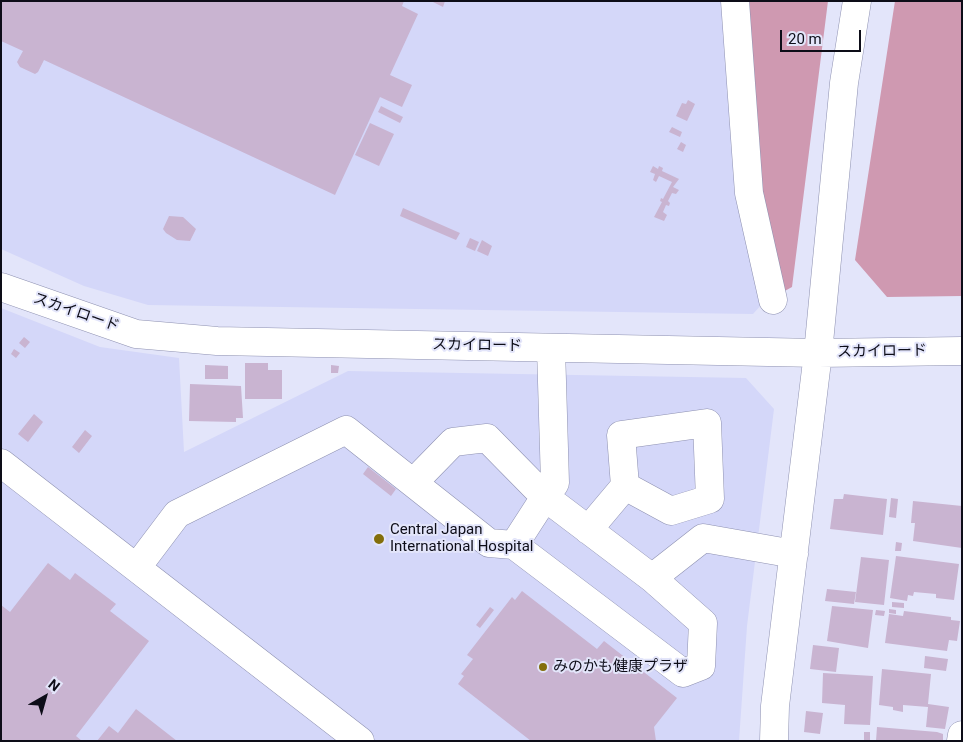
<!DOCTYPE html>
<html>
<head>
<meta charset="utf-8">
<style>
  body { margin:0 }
  #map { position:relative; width:963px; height:742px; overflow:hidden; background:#e3e5fa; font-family:Roboto,sans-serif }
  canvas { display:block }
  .frame { position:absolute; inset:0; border:2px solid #0d0d18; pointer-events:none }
  .north { position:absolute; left:20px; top:672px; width:50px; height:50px; -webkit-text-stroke:4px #e3e5fa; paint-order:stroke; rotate:38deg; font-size:14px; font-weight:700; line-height:20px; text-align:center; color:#0d0d18 }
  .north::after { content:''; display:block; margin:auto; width:18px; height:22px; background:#0d0d18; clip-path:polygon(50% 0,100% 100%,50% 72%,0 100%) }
  .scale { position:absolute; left:780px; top:30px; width:81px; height:22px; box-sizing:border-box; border:2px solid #0d0d18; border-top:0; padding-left:6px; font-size:15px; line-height:18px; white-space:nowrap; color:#0d0d18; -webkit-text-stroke:4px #e3e5fa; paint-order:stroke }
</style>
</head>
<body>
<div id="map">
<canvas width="963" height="742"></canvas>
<div class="frame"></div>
<div class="north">N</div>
<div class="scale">20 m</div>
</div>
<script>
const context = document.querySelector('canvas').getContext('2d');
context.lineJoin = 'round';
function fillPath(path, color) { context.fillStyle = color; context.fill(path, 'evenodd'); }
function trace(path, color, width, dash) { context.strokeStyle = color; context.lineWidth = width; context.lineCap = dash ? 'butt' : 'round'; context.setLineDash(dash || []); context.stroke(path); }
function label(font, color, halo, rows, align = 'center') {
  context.font = font + ' Roboto,"Noto Sans JP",sans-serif'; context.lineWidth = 4; context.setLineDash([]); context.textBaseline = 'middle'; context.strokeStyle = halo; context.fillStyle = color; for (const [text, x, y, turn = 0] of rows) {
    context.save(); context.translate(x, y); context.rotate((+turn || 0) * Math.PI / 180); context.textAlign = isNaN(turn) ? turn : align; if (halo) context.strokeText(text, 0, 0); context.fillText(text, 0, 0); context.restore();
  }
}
fillPath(new Path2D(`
  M1,1H746L763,303L753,314L148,305L84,286L1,249Z
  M1,308L100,347L179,358L184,452L348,371L746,378L774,409L747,626L739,741H1Z`), '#d4d7f9');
fillPath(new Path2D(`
  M746,1H828L792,287L763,303Z
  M895,1H962V296L887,297L855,260Z`), '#cf99b1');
fillPath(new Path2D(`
  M1,1H404L402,6L418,14L390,75L412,85L402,107L380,97L335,195L44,60L38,72L35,74L20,67L17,62L23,51L1,41Z
  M431,1H445L443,7Z
  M688,100L695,104L687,121L676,116L682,103L686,104Z
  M381,106L403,117L400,123L378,112Z
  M370,123L394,134L379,166L355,155Z
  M672,127L682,132L680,137L669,132Z
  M681,142L686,145L683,152L677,149Z
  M653,166L658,169L659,166L663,168L662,171L679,179L673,187L679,190L676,194L672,193L668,201L670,203L669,206L666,205L663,212L667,215L664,221L654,217L662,202L660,201L661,198L663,199L672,182L659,176L656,182L653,180L655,174L650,172Z
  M403,208L460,233L456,240L400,216Z
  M169,216L183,217L196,229L190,241L177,240L166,233L163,229Z
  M470,238L479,242L475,251L466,247Z
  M482,240L492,246L488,256L477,251Z
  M24,337L30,342L25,348L19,343Z
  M14,349L20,353L16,358L11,354Z
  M245,363H268V370H282V399H245Z
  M205,365L228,366V379H205Z
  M331,365L339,366L338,373H331Z
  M190,384L241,386L243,418H236V422L189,421Z
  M34,414L43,422L28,442L18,434Z
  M85,430L92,436L79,453L72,447Z
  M368,467L396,489L391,496L363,474Z
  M844,494L887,499L883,535L830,529L834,499H843Z
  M891,498L898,499L896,518L889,517Z
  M913,501L962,506V548L913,541L915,523H911Z
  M896,542L902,543L901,551H895Z
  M896,556L959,564L954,600L936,598V594L914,592L913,596L908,595L907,601L890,598Z
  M861,557L889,560L884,605L855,602Z
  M48,563L70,580L75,573L116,604L110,611L149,641L76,736L82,741H1V605L10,612Z
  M827,589L856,592L854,604L825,601Z
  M522,591L597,649L604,641L677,698L654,727L656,741H531L458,684L464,676L461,674L473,659L467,655L512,597L515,600Z
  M892,602L904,603V608L892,607Z
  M832,606L873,610L868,648L827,641Z
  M490,607L494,610L480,628L476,625Z
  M889,609L896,610V614L889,613Z
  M876,610L885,611L884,616L875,615Z
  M904,611L951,617V620L960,621L957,641L949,640L947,651L885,643L889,614L903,616Z
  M813,645L839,648L836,672L810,669Z
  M925,656L948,659L946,671L924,668Z
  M882,669L931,674L928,704L949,707L945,729L926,727L928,707L903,705V712L893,710V707L879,705Z
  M823,673L873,676L870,725L844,724L845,705L822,703Z
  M136,709L177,741H97L109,726L118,733Z
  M806,711L823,713L820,734L804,732Z
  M877,727L937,732L943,734V741H876Z
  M864,732H870V740H864Z`), '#c9b4d1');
const minor = new Path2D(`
  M735,1L749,193L773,300
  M1,287L136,334L217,341L818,353L962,351
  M551,348L555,483L545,497L652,578
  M1,463L360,741
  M413,483L453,442L487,438L545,497L514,545
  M588,530L625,486L621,435L707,423L710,499L671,511L625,486
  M137,567L177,514L346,430L489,543L514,545L683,673L701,666L703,623L652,578L703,538L794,554
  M774,741L775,706L818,353L844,83L857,1
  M961,741L962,735`);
trace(minor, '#8e91b1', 29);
trace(minor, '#fff', 28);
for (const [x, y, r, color] of [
  [379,539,6,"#836e0b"],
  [543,667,5,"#836e0b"]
]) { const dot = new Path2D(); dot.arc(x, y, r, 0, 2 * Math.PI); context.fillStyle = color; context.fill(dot); trace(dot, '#e3e5fa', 2); }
label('15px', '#0d0d18', '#e3e5fa', [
  ["スカイロード",76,313,19],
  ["スカイロード",477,346,1],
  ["スカイロード",882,352,-1]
]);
label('15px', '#0d0d18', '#e3e5fa', [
  ["Central Japan",390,530],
  ["International Hospital",390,547],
  ["みのかも健康プラザ",553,667]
], 'left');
</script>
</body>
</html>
